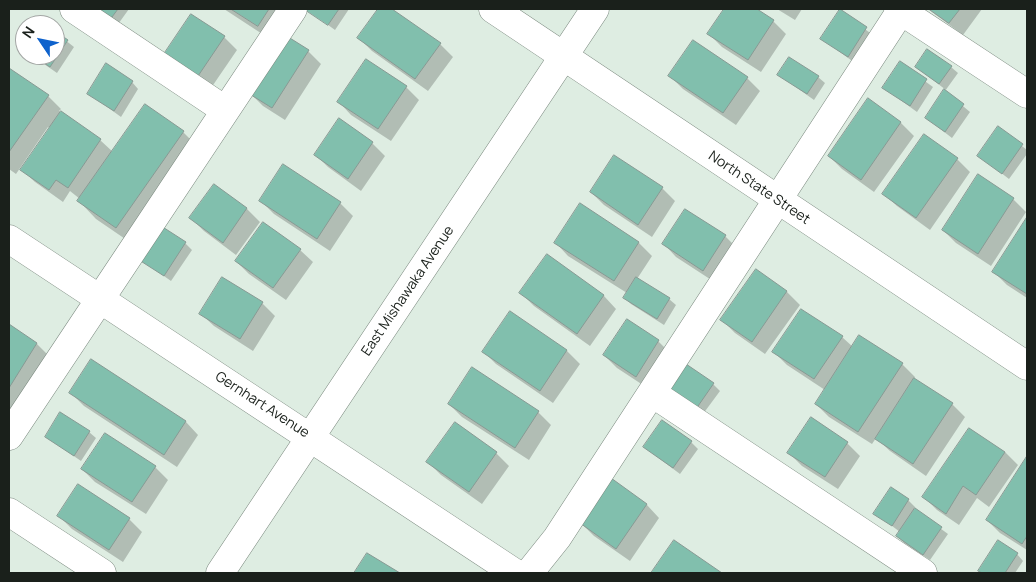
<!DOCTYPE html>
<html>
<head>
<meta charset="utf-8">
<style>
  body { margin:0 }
  #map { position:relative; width:1036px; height:582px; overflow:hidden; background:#deede2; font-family:Manrope,sans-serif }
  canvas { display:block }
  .frame { position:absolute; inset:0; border:10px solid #1a201b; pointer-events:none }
  .north { position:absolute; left:15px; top:15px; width:50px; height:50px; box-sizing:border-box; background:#fff; border:1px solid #a3a6a4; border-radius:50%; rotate:304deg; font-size:14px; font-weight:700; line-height:20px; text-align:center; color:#1a201b }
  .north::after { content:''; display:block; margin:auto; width:18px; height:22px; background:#0e62cc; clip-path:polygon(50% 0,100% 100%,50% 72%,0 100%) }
</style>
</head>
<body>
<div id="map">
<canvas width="1036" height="582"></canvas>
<div class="frame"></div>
<div class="north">N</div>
</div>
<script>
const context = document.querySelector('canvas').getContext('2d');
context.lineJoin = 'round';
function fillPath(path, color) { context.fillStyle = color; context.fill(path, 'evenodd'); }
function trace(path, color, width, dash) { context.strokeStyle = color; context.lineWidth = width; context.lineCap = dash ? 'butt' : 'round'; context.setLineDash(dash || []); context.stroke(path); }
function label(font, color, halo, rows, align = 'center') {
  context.font = font + ' Manrope,sans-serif'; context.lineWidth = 4; context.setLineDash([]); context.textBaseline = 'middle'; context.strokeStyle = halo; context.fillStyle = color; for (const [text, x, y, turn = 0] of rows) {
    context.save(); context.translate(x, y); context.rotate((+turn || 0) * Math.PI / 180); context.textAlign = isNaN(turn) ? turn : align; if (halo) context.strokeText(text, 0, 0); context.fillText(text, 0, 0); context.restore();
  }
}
fillPath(new Path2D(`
  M90,9H129L116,27Z
  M224,9H298L276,43Z
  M306,9H349L335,30Z
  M380,9H390L440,44L453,57L428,91L372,51L359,38Z
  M725,9H755L773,21L786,34L761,72L722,47L709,34Z
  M777,9H802L795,20Z
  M928,9H982L963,35Z
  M840,11L873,35L855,63L822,39Z
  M55,32L74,47L57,73L31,55H55Z
  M224,37L237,50L209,91L164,57Z
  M308,51L321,64L285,120L263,106L250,93Z
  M366,61L406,87L419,100L391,141L351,115L339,102Z
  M900,63L933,87L917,112L884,88Z
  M916,67H951L958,73L945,91L970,112L952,138L926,118L946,90Z
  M9,69L48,96L61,109L59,111L100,140L113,152L183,132L201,150L134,245L96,219L79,201L80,199L70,191L63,202L35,182L22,170L50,128L48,127L16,174L9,169Z
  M779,75L818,77L825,83L814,100Z
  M670,76L747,78L760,91L736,125L683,89Z
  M132,82L138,89L121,117L88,93Z
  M869,100L901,123L914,136L874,192L842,169L829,156Z
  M339,120L372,143L385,156L361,191L328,167L315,154Z
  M999,128L1027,150V154L1009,179L979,156Z
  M957,159L970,172L930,230L897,206L884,194Z
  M283,166L340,203L353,216L330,251L274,214L261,201Z
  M214,186L247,209L260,222L236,255L204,231L191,218Z
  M662,188L675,201L652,237L604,205L591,192Z
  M1013,199L1026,212L991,266L956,243L943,230Z
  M580,205L639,243L652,256L637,279L669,299L676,305L664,325L631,304L625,298L627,293L568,256L556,243Z
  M1027,220V298L1007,285L994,272Z
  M725,236L738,249L716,283L676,257L664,244Z
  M185,243L192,250L171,281L137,257Z
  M300,250L313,262L286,300L249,274L236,261Z
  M548,256L604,296L616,309L590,346L534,306L521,293Z
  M756,270L787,292L800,305L765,354L735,333L722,320Z
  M262,303L275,316L253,351L214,326L201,314Z
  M510,312L567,351L580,364L553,403L496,364L483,351Z
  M9,326L37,344L50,357L9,420Z
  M842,337L853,347L860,337L902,364L915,377L914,379L952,404L965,417L926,476L890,451L876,438L872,444L829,417L816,404L825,390L787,365L774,352Z
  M658,341L671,354L649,389L617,368L604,355Z
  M92,361L186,422L198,435L177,467L84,406L71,393Z
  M713,384L720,391L703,414L676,396Z
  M449,404L538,412L551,425L529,460L462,417Z
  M89,432L96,438L81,461L46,437Z
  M691,442L698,449L680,474L644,447Z
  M847,443L860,456L838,489L802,466L789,453Z
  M1005,452L1018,465L989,507L977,498L959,525L937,510L924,497Z
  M496,453L509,466L482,504L441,475L428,462Z
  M1027,459V550L1000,533L987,520Z
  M155,467L168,480L146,514L95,482L82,469Z
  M611,480L647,505L659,518L630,561L594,536L581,523Z
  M78,486L129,519L142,532L123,562L72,529L59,516Z
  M892,489L908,500L915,507L914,509L948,534L930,560L904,543L897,536L900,532L875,513Z
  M674,542L720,573H652Z
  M1017,554L1023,561L1015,573H982L980,571Z`), '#0003');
const building = new Path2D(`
  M91,9H118L109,21Z
  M231,9H269L258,26Z
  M304,9H339L328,25Z
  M378,9H392L441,43L415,79L357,38Z
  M724,9H757L774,20L748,60L707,34Z
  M840,9L867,27L848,57L820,39Z
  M929,9H960L949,23Z
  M191,14L225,36L196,79L162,57Z
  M55,31L68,40L50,67L32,55H55Z
  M285,35L309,50L272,108L248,93Z
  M693,40L748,77L723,113L668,76Z
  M927,49L952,66L939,84L915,67Z
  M789,57L819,76L807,94L777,75Z
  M366,59L407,86L378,129L337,102Z
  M900,61L927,79L910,106L882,88Z
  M106,63L133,81L114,111L87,94Z
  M9,68L49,95L9,152Z
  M944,89L964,104L945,132L925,118Z
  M868,98L901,122L861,180L828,156Z
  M145,104L184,131L116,228L77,201Z
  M61,111L101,139L68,188L56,180L49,190L20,170Z
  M339,118L373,142L348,179L314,155Z
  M998,126L1023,144L1002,174L977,156Z
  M924,134L958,158L916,218L882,194Z
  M614,155L663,187L638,225L590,192Z
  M283,164L341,202L317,239L259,201Z
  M978,174L1014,198L978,254L942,230Z
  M214,184L247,208L223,243L189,218Z
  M580,203L639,242L614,281L554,243Z
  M685,209L726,235L703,271L662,244Z
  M1027,217V294L992,272Z
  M263,222L301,249L273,288L235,261Z
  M158,224L186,242L164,276L136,258Z
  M547,254L604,295L577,334L519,293Z
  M756,269L787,291L752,342L720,320Z
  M222,277L263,302L240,339L199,314Z
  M636,277L670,298L657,319L623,298Z
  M801,309L843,336L814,379L772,352Z
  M510,311L567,350L540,391L482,352Z
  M627,319L659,340L636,377L603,355Z
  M9,324L37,343L9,388Z
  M859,335L903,363L858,432L815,404Z
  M91,359L186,421L164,455L69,393Z
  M686,364L714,383L696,409L668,389Z
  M472,367L539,411L515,448L448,404Z
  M914,378L953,403L913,464L875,439Z
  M60,412L90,431L74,456L45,437Z
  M811,417L848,442L825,477L787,453Z
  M662,420L692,441L673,468L643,447Z
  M455,422L497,452L469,492L426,462Z
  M969,428L1005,452L976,495L963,486L946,514L922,497Z
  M105,433L156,466L132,502L81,469Z
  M1027,456V536L1022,544L986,520Z
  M611,478L647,504L616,549L580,523Z
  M78,484L130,518L109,550L57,516Z
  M891,487L909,499L892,526L873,514Z
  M915,508L942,527L923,555L896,536Z
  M674,540L722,573H651Z
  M998,540L1018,553L1005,573H982L978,571Z
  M367,553L400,573H354Z`);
fillPath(building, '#81bfad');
trace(building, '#879993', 1);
const minor = new Path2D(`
  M74,9L225,110
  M493,9L1027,366
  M898,9L1027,94
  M9,239L515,573
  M652,393L923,573
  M9,436L293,9
  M9,512L102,573
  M220,573L595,9
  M529,573L557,538L902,9`);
trace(minor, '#77857b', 29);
trace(minor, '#fff', 28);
label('14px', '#1a201b', '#fff', [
  ["North State Street",759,188,34],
  ["East Mishawaka Avenue",408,291,-56],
  ["Gernhart Avenue",262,405,33]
]);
</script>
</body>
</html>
